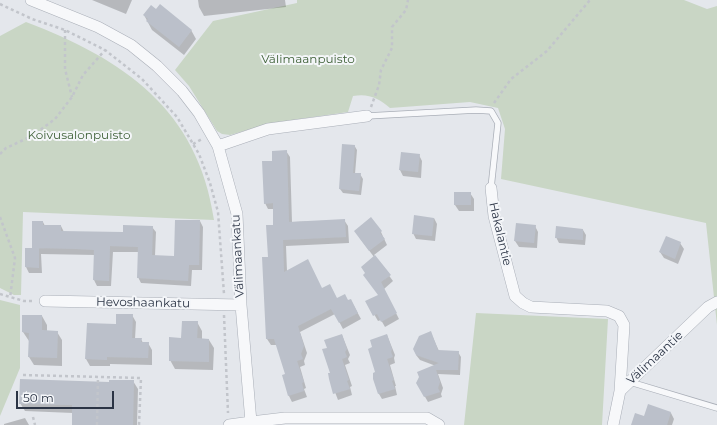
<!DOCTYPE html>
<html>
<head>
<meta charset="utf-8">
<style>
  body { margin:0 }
  #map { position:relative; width:717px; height:425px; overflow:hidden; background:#e4e7ec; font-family:Montserrat,sans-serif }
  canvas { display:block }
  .scale { position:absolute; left:16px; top:391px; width:98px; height:18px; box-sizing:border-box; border:2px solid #2b3445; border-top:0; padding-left:5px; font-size:12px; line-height:14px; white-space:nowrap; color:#2b3445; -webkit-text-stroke:3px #f4f6f9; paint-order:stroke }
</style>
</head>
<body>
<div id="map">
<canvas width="717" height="425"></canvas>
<div class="scale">50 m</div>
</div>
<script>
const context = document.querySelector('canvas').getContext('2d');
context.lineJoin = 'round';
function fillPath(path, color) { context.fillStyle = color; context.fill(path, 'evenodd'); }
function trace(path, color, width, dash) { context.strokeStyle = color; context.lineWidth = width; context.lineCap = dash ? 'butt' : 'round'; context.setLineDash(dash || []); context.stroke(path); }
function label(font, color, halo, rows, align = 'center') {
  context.font = font + ' Montserrat,sans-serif'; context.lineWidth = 4; context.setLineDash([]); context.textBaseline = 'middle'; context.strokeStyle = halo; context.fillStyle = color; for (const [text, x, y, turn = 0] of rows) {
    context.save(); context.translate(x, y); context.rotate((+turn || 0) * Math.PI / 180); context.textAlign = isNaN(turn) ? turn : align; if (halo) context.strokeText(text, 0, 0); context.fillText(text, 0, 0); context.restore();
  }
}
fillPath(new Path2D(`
  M297,0H684L707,9L717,6V325L706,223L501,179L505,129L498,108L470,102L390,108C379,98 368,93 353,96L348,112L272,123L230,135L222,134L217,131L189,86L175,70L213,21L297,3Z
  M26,22C123,59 198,109 214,220L23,212L21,295H14L0,288V36Z
  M0,300L20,305V368L0,416Z
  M476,313L608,319L602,425H464Z`), '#c9d6c5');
fillPath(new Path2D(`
  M92,0H132L126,14Z
  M198,0H285L286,7L204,16L199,7Z
  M144,15L191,30L196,39L184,55L152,30Z
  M354,145L357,150L355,174H360L363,179L361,195L343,193L340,189Z
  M286,151L290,157L292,222L344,220L348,226L349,243L286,246L287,271L322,289L337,299L348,301L354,306L361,319L343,329L335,314L300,332L307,353L304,361L305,365L300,367L306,388L304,389L307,397L292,402L289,396L283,376L287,375L277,345H271L267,339L269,258L274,226V209H268L265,203L273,162Z
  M402,154L419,155L422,161L421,178L403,176L400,170Z
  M455,193H470L474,199V211H459L455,205Z
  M434,218L437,224L435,241L416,239L413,233Z
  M371,219L381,232L387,245L374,255L393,281L384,289L399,319L385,327L381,320L378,321L367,302L379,296L374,257L359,237Z
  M200,221L203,227L202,270H192L191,286L141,283L138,277V252H113L111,286H97L94,280L95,255L41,254L42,273H29L26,267L43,222L45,226H61L64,232L124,233L152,227L156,232L155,256L175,257Z
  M517,225L535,226L538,232L537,248L519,247L515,241Z
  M583,230L586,235L585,245L559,243L556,237Z
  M680,243L684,249L678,264L664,258L660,252Z
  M132,315L136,322L135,339H141L143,343H148L152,350V365L110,364V366H90L86,359L117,325Z
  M23,316H42L47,325V331L57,332L62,340V366L34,365L29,357V341L23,332Z
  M197,322L202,331V340H209L214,348L213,370L175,369L170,360L182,339Z
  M431,333L439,351L458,352L461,357L460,375L438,374L443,388L441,394L442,397L428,402L417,383L436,366L420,360L416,355Z
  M342,335L350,355L348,359L350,363L345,365L352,386L350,387L352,395L338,400L330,379L331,373L328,348Z
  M387,335L395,355L394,358L395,363L390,365L396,386H395L397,395L382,399L379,394L377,373Z
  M133,381L138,389L137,425H73V413L25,411L20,403Z
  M671,413L674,419L672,425H633L645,417Z
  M25,418L29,425H4V424Z`), '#0003');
fillPath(new Path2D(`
  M160,4L192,30L179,47L146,21L148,19L143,15L151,5L156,9Z
  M342,144L355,145L353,173H361L359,191L339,189Z
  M287,150L289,222L345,219L346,237L283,240L284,272L308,259L322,288L330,284L337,298L345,294L348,300L351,299L358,313L339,323L331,309L298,326L304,346L301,354L303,359L297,361L304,382L302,383L304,391L288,396L282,375L285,374L274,339H266L262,257H268L266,225H273V203L264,204L262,161H272V151Z
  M401,152L420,154L418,172L399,170Z
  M454,192H471V205H454Z
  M414,215L434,218L432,236L412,234Z
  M371,217L382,231L380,233L385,239L369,251L354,231Z
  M175,220H200L199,265H189L188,281L137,278L138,247L110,246L109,281L93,280L94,250L77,249L36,248H39V268L25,267V248H32V221H43V225H61V231L123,232V225L153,226L152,255L174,256Z
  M516,223L536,225L534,243L514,241Z
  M556,226L583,229V240L555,238Z
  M666,236L681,242L675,259L659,252Z
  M375,255L391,275L381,282L397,313L381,322L377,314L373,316L365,301L378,295L363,275L365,273L361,267Z
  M116,314H133L132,338H142L141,342H149L148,358L107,357V360L85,359L87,323L116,324Z
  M22,315H42V330L58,331L57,358L28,357L29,333L22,332Z
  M182,321H198L197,338L209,339V362L169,361V337L181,338Z
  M431,331L438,350L459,351L458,370H436L440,382L438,388L440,392L424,397L416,383L419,377L417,372L439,363L416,355L413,349L419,336Z
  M342,334L347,349L345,352L347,357L342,359L349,380L347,381L350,389L333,394L329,379L328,373H330L322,349L327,348L324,340Z
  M387,334L392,349L391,352L393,357L387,359L394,380L392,381L395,389L378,394L373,379V373L375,372L368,349L372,347L370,340Z
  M20,379L109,382V380H134L133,425H72V405L19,404Z
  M648,404L671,412L667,425H631L635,413L644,416Z`), '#bbc0ca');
const service = new Path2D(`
  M367,116L476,110L491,111L498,123L491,188
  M630,382L717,408`);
const minor = new Path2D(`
  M31,0L98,27L131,45L157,66L182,91L199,113L218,146L237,214L241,305L251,422L285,418H427L439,425
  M218,146L268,129L367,116
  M491,188L494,216L515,296L523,303L531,307L607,311L619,316L624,325L620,391
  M45,301L241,305
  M229,425L251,422
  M613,425L620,391L708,307L717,302`);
trace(service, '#a9aeb7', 7);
trace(minor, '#a9aeb7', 12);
trace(new Path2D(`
  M0,4L32,19L65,30L105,50L142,79L177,117L199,154L210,183L218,212L224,294
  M65,30V69L72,97
  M494,103L511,79L547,51L590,0
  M371,107L379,85L381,70L392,48V27L406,10L408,0
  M193,144L202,139
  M0,154L6,148L32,136L55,119L72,97L83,75L105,50
  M0,217L15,258L10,298
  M0,294L24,301H34
  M224,315L228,413
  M23,375L141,378L139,425
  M33,417L35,425
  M97,425L98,377`), '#c2c5cb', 2.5, [3, 3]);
trace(service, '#f7f8fa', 5.5);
trace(minor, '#f7f8fa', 11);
label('12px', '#3f6138', '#f4f6f9', [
  ["Välimaanpuisto",308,59],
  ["Koivusalonpuisto",79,135]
]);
label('12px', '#2b3445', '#f4f6f9', [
  ["Hakalantie",500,234,77],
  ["Välimaankatu",238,256,-93],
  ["Hevoshaankatu",143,303,1],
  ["Välimaantie",655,358,-43]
]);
</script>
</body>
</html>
